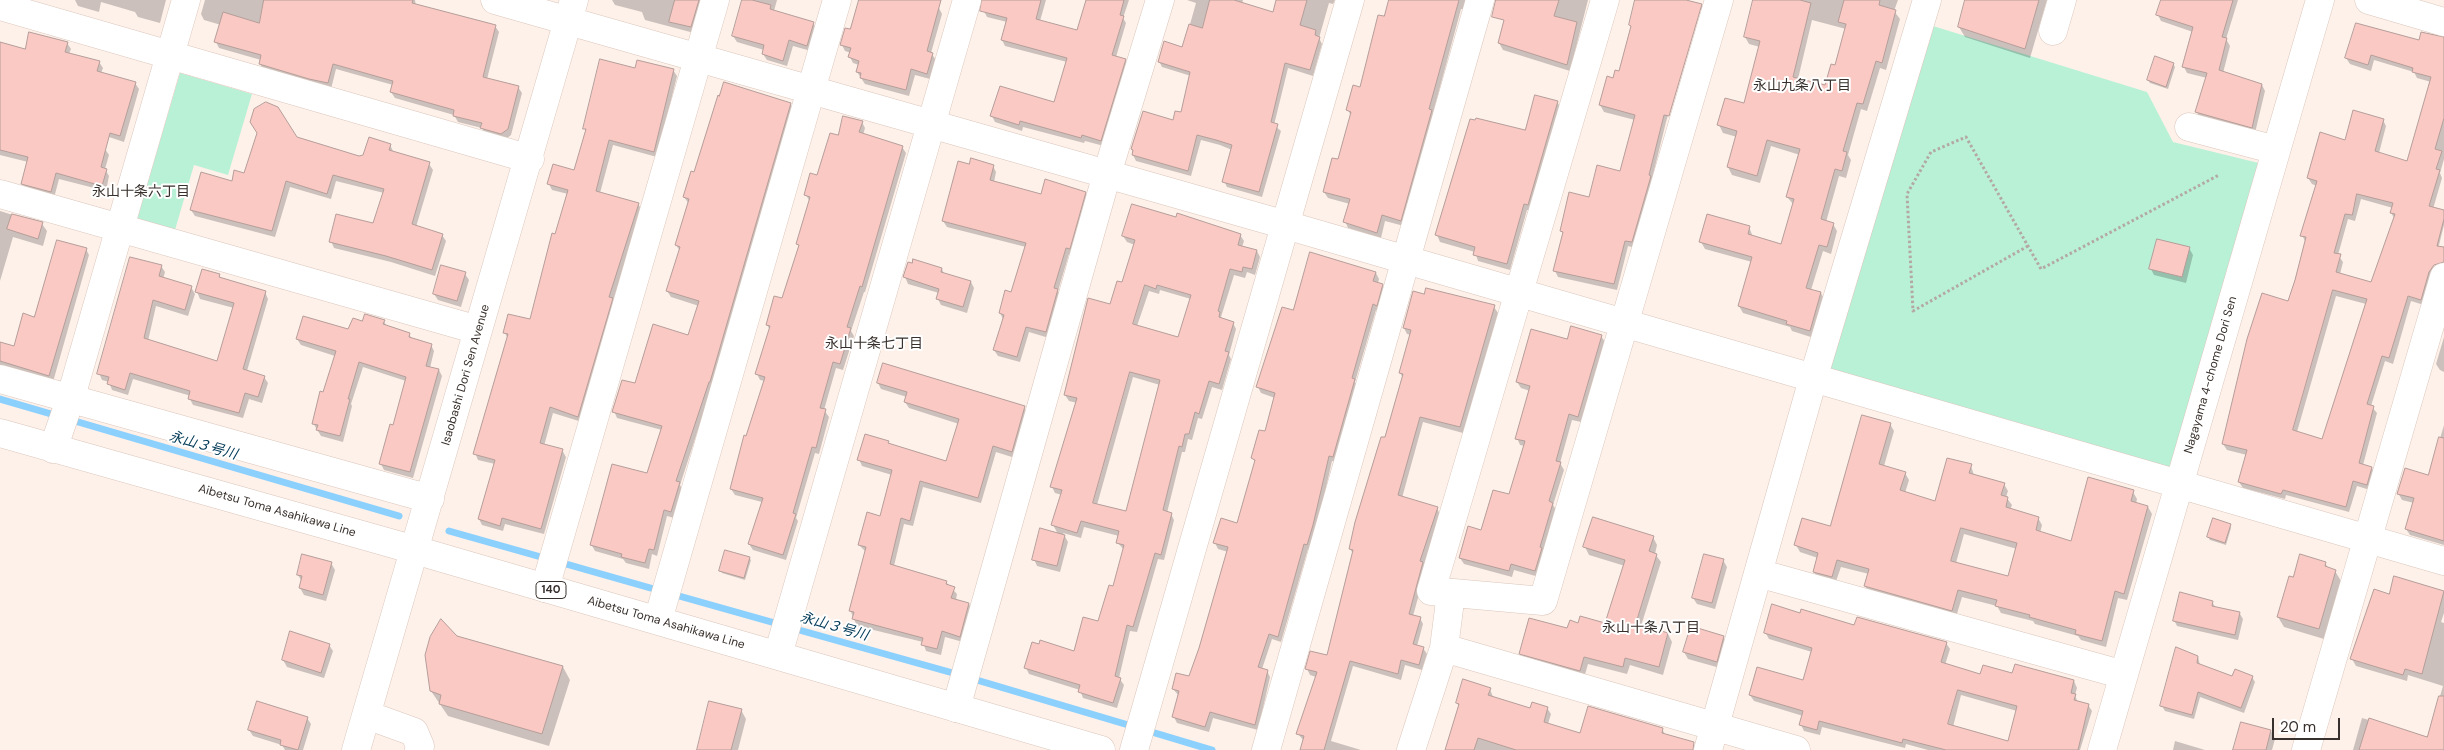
<!DOCTYPE html>
<html>
<head>
<meta charset="utf-8">
<style>
  body { margin:0 }
  #map { position:relative; width:2444px; height:750px; overflow:hidden; background:#fef1ea; font-family:"DM Sans",sans-serif }
  canvas { display:block }
  .scale { position:absolute; left:2272px; top:718px; width:68px; height:22px; box-sizing:border-box; border:2px solid #38302c; border-top:0; padding-left:6px; font-size:15px; line-height:18px; white-space:nowrap; color:#38302c; -webkit-text-stroke:4px #fff; paint-order:stroke }
</style>
</head>
<body>
<div id="map">
<canvas width="2444" height="750"></canvas>
<div class="scale">20 m</div>
</div>
<script>
const context = document.querySelector('canvas').getContext('2d');
context.lineJoin = 'round';
function fillPath(path, color) { context.fillStyle = color; context.fill(path, 'evenodd'); }
function trace(path, color, width, dash) { context.strokeStyle = color; context.lineWidth = width; context.lineCap = dash ? 'butt' : 'round'; context.setLineDash(dash || []); context.stroke(path); }
function label(font, color, halo, rows, align = 'center') {
  context.font = font + ' "DM Sans","Noto Sans JP",sans-serif'; context.lineWidth = 4; context.setLineDash([]); context.textBaseline = 'middle'; context.strokeStyle = halo; context.fillStyle = color; for (const [text, x, y, turn = 0] of rows) {
    context.save(); context.translate(x, y); context.rotate((+turn || 0) * Math.PI / 180); context.textAlign = isNaN(turn) ? turn : align; if (halo) context.strokeText(text, 0, 0); context.fillText(text, 0, 0); context.restore();
  }
}
fillPath(new Path2D(`
  M1920,22L2147,92L2173,142L2271,166L2180,485L1813,379Z
  M180,73L252,94L228,175L194,165L175,230L137,219Z`), '#b9f1d7');
fillPath(new Path2D(`
  M75,0H166L160,23L138,17L135,12L101,2L99,12L78,6Z
  M205,0H415L416,6L495,26L499,32L487,79L518,87L522,93L511,135L505,140L485,134L482,128L458,122L454,115L395,98L391,92L393,85L336,69L331,89L264,70L260,64L261,60L219,48L216,42L221,25L204,20L201,14Z
  M612,0H704L694,33L645,20L642,12L615,5Z
  M745,0H777L774,11L813,23L817,29L811,51L793,46L787,66L767,60L763,54L764,50L737,42L733,36Z
  M860,0H912L939,8L942,14L931,53L936,60L930,79L915,75L909,96L865,84L857,72L859,65L853,63L850,57L851,53L845,51L842,45L851,31Z
  M987,0H1046L1040,21L1078,31L1088,0H1129L1123,18L1126,23L1116,57L1125,60L1128,66L1104,146L1085,141L1084,143L1023,127L1022,131L995,122L992,116L1055,103L1067,62L1005,46L1002,40L1007,22L987,17L984,11Z
  M1187,0H1243L1242,4L1274,13L1277,0H1335L1333,4L1329,3L1319,38L1322,44L1313,76L1288,68L1274,125L1281,131L1262,197L1227,187L1224,181L1232,150L1220,145L1201,140L1191,176L1136,161L1133,155L1132,149L1182,114L1191,76L1162,67L1159,61L1183,49L1196,3Z
  M1390,0H1467L1464,9H1461L1433,113L1435,117L1404,226L1385,221L1381,238L1348,228L1345,221L1350,204L1328,198L1324,192L1338,161L1351,116L1348,110L1361,88Z
  M1510,0H1588L1570,71L1503,50L1499,43Z
  M1637,0H1681L1701,5L1704,12L1672,122L1669,121L1702,9H1699L1666,122L1635,248L1628,246L1617,290L1558,277L1555,271L1564,235L1561,231L1590,198L1621,173L1635,120L1604,112L1600,105L1620,72L1632,28L1630,25Z
  M1754,0H1898L1894,11L1900,19L1886,70L1880,68L1867,111L1861,109L1848,155L1851,160L1846,178L1839,176L1826,222L1833,224L1837,231L1831,254L1823,251L1811,290L1821,293L1825,301L1814,338L1792,331L1790,327L1743,313L1739,306L1752,262L1705,249L1701,242L1749,227L1753,237L1782,245L1794,205L1787,197L1800,155L1771,146L1760,183L1732,175L1728,167L1737,137L1723,133L1719,125L1745,105L1760,47L1749,44L1745,37ZM1812,20L1846,29L1835,67L1826,87L1798,79Z
  M1967,0H2047L2030,58L1965,37L1959,27Z
  M2162,0H2238L2226,39L2230,46L2223,73L2262,85L2265,91L2255,133L2200,119L2197,112L2207,78L2187,73L2184,67L2193,32L2161,21L2158,15Z
  M2444,41V159L2440,173L2442,178L2433,209L2444,214V225L2424,305L2411,301L2393,364L2385,361L2371,406L2377,413L2363,465L2372,468L2375,474L2370,490L2357,486L2349,512L2286,495L2285,499L2243,488L2239,482L2247,455L2227,450L2223,444L2289,303L2305,241L2302,235L2317,186L2312,184L2308,178L2346,141L2383,120L2386,126L2379,153L2408,162L2431,82L2417,78L2414,72L2374,60L2371,71L2350,64L2346,58L2420,42ZM2361,199L2393,208L2391,213L2395,219L2372,283L2340,274L2343,262L2338,255L2348,219L2355,221ZM2336,296L2366,304L2323,440L2297,432Z
  M0,43L26,50L67,43L71,49L69,54L99,62L103,68L101,73L135,83L139,89L124,142L106,136L0,89Z
  M2173,64L2175,67L2168,89L2150,83L2148,80Z
  M636,70H673L677,76L657,157L613,145L600,193L638,204L642,210L613,301L615,305L582,422L553,413L544,446L562,450L566,457L544,534L505,524L503,531L482,525L479,519L495,464L478,460L475,453L508,339L505,333L531,321L568,194L552,190L549,184L575,172L586,131L585,128Z
  M1557,102L1561,108L1532,211L1527,210L1510,270L1478,261L1475,252L1440,242L1437,235L1476,122L1526,132Z
  M790,104L794,110L712,387L680,485L682,489L674,518L667,516L657,556L652,554L649,569L626,563L623,559L595,551L591,544L648,474L662,430L617,418L614,411L636,385L689,337L699,306L671,297L667,291L680,251L676,245L689,204L684,197L695,173Z
  M0,120L105,149L109,155L105,169L109,176L106,191L59,179L54,198L26,190L22,183L28,162L0,155Z
  M862,122L865,128L863,135L902,147L906,153L865,292H864L851,331L854,336L843,370L836,368L824,410L829,417L819,454L815,453L796,518L798,521L786,560L753,550L749,544L762,502L735,495L731,489L765,381L760,380L757,374L770,330L767,325L783,300L800,248L798,244L810,202L806,195L838,137Z
  M296,138L359,157L390,145L394,153L429,164L433,170L416,227L442,235L446,241L435,276L391,262L334,248L331,241L374,224L384,193L336,181L331,199L290,187L275,237L195,216L191,210Z
  M970,166H993L996,172L994,182L1042,195L1085,193L1088,199L1073,254H1069L1058,291L1061,296L1049,338L1029,332L1020,362L998,356L994,350L1003,319L1000,313L1012,294L1026,247L947,227L943,221Z
  M0,211L42,224L47,231L43,246L13,237L0,281Z
  M1240,235L1244,241L1242,247L1257,251L1260,257L1255,275L1247,272L1245,278L1234,275L1221,317L1223,320L1233,323L1236,329L1229,355L1231,359L1222,390L1212,387L1202,419L1198,418L1192,440L1188,439L1185,452H1182L1167,513L1171,514L1174,520L1164,560L1158,559L1137,632L1130,631L1119,678L1124,685L1117,708L1083,698L1080,690L1029,674L1026,668L1075,653L1099,622L1114,587L1124,550L1118,543L1119,536L1084,527L1081,538L1063,533L1068,542L1060,572L1037,566L1034,559L1058,534L1053,525L1062,495L1055,493L1052,487L1077,403L1069,401L1065,395L1122,284L1135,245L1127,242L1123,236ZM1160,290L1191,299L1179,339L1137,326L1149,291L1159,294ZM1133,377L1160,385L1127,513L1097,505Z
  M2189,248L2193,255L2186,283L2154,275L2151,269Z
  M86,249L89,255L53,382L0,371V343L14,348Z
  M161,266L165,272L163,279L191,287L195,294L188,316L156,306L148,341L218,362L234,308L200,299L197,292L219,275L222,280L265,292L268,299L247,371L264,377L268,383L262,403L249,399L243,418L193,405L190,399L191,396L133,379L128,395L112,390L109,382L102,380L99,373Z
  M942,269L944,274L971,282L974,288L967,313L941,305L938,299L939,293L908,284L905,277Z
  M1376,273L1379,279L1378,283L1382,285L1385,291L1380,311L1376,310L1355,382L1358,387L1337,462L1332,461L1316,532L1311,550L1308,549L1281,642L1272,639L1262,669L1267,671L1270,677L1258,730L1213,718L1209,732L1177,723L1174,717L1179,696L1173,689L1190,678L1228,552L1218,549L1215,543L1238,524L1255,463L1253,458L1265,433L1275,398L1261,393L1258,387L1293,311Z
  M465,274L469,280L461,307L438,300L434,294Z
  M1494,307L1498,313L1463,433L1423,422L1402,498L1437,508L1440,515L1424,566L1426,569L1413,616L1420,618L1423,624L1417,646L1423,648L1427,654L1422,670L1405,665L1401,680L1353,666L1331,741L1361,750H1302L1304,741L1298,734L1316,677L1310,675L1307,669L1328,657L1354,555L1350,549L1403,378L1400,373L1411,335L1407,334L1404,328Z
  M384,321L387,327L409,334L412,339L431,345L434,351L430,368L439,370L442,376L413,478L384,470L381,464L394,427L406,381L363,367L351,404L352,406L343,442L321,436L313,423L335,356L301,345L297,339L349,331L363,322Z
  M1601,336L1605,342L1581,422L1572,420L1560,463L1564,470L1553,505L1556,510L1539,577L1514,570L1512,577L1464,564L1460,558L1510,496L1525,446L1520,445L1517,438L1530,391L1521,388L1517,382L1568,341Z
  M2444,337V372L2440,370L2436,364Z
  M878,383L1024,407L1027,414L1015,458L996,452L981,503L923,487L913,526L904,524L894,566L946,582L957,594L956,600L969,604L972,610L963,642L945,637L941,655L926,651L923,642L857,626L850,610L866,552L859,545L881,518L892,475L862,466L859,459L888,442L890,445L947,463L959,424L909,408L905,402L907,397L881,389Z
  M1890,424L1894,431L1884,466L1905,473L1909,480L1905,493L1936,502L1971,466L1974,475L2004,484L2008,491L2006,497L2012,505L2010,510L2038,518L2042,525L2040,533L2072,542L2133,492L2137,499L2136,504L2148,507L2152,514L2127,600L2118,598L2106,647L2081,640L2078,636L2035,624L2033,621L2001,613L1997,606L1962,597L1956,617L1869,593L1865,586L1869,574L1841,567L1835,584L1818,579L1814,572L1818,558L1800,552L1796,545L1831,528ZM1964,534L2017,549L2009,577L1956,563Z
  M2444,425V545L2410,535L2406,529L2414,503L2402,500L2398,493L2429,476Z
  M2230,525L2231,528L2226,545L2210,540L2208,537Z
  M1653,537L1657,545L1655,554L1661,562L1641,626L1668,634L1672,642L1663,675L1630,665L1627,674L1588,664L1584,678L1525,661L1520,653L1579,624H1606L1625,566L1589,555L1585,547Z
  M749,558L751,560L745,580L722,573L721,570Z
  M1723,560L1727,567L1715,609L1697,604L1693,598Z
  M331,563L335,570L326,601L304,595L300,588L302,582L298,575Z
  M2325,563L2329,569L2335,571L2341,581L2324,639L2284,627L2278,617L2294,579Z
  M2395,577L2444,592V613L2441,622L2444,623V750H2353L2362,718L2428,737L2443,686L2408,675L2407,681L2356,666L2352,659L2390,595Z
  M2212,602L2216,608L2240,614L2243,619L2238,640L2177,626L2174,620Z
  M1800,614L1946,643L1950,649L1945,665L1981,675L2013,674L2074,681L2077,688L2075,695L2078,703L2088,705L2092,711L2080,750H1928L1906,744L1905,748L1822,727L1820,735L1804,731L1801,725L1803,716L1754,701L1750,695L1804,682L1812,652L1769,639L1765,632ZM1961,695L2017,711L2008,742L1953,727Z
  M456,637L563,667L570,680L549,746L448,716L431,691Z
  M1723,637L1727,643L1720,668L1688,659L1684,652Z
  M329,645L333,651L324,678L287,667L283,660Z
  M2198,657L2200,665L2233,677H2252L2255,682L2244,713L2200,697L2194,719L2165,711L2162,706Z
  M1490,689L1493,697L1531,709L1547,708L1551,714L1548,724L1581,734L1662,729L1666,736L1692,750H1446L1459,707L1457,703Z
  M741,710L746,719L738,750H698Z
  M307,718L311,724L303,750H285L282,745L253,736L249,730Z
  M2271,731L2275,739L2272,750H2234Z
  M2175,741L2205,750H2173Z`), '#0003');
trace(new Path2D(`
  M0,399L58,416
  M68,419L399,516
  M449,531L548,559
  M559,562L661,591
  M672,594L782,625
  M792,628L960,675
  M970,678L1135,727
  M1145,730L1212,750`), '#8cd0fd', 7);
const building = new Path2D(`
  M264,0H413L412,3L496,25L483,77L519,86L508,129L501,134L480,128L482,123L453,116L454,110L390,92L393,81L333,64L328,83L309,79L259,64L261,55L214,42L223,12L259,23Z
  M675,0H699L691,27L669,22Z
  M742,0H752L771,5L770,9L814,22L807,46L789,40L783,61L762,54L764,45L732,36Z
  M859,0H941L927,51L933,53L927,74L911,69L906,90L860,78L861,73L856,72L859,61L848,57L851,48L840,45L845,28L850,29Z
  M982,0H1041L1036,19L1077,30L1086,0H1124L1120,15L1124,16L1112,55L1126,59L1101,141L1082,135L1081,138L1020,121L1019,125L990,116L1000,86L1054,102L1067,58L1001,40L1007,18L980,11Z
  M1210,0H1234L1273,12L1276,0H1307L1300,25L1316,30L1315,35L1320,37L1310,70L1285,63L1271,122L1278,124L1259,192L1222,182L1232,145L1216,140L1197,135L1188,171L1132,155L1133,150L1131,149L1143,111L1173,120L1175,111L1181,112L1190,72L1158,62L1164,41L1182,47L1189,24L1202,28Z
  M1389,0H1459L1429,109L1432,110L1401,221L1382,215L1377,233L1343,222L1350,199L1323,192L1332,158L1338,159L1351,112L1346,110L1353,85L1360,87L1378,15L1384,16Z
  M1496,0H1559L1554,16L1577,22L1567,65L1498,43L1504,20L1492,17Z
  M1635,0H1686L1702,4L1669,116L1664,115L1649,175L1651,176L1632,242L1625,241L1614,284L1553,271L1563,232L1560,231L1569,192L1589,197L1597,165L1620,171L1635,115L1599,105L1607,76L1613,78L1615,70L1619,71L1631,26L1629,25Z
  M1753,0H1800L1811,3L1793,77L1825,85L1831,64L1835,65L1846,24L1838,22L1844,0H1880L1879,5L1896,10L1882,63L1876,61L1863,104L1857,103L1843,151L1847,152L1842,171L1835,169L1821,219L1834,223L1827,247L1819,245L1806,288L1821,292L1810,331L1786,324L1787,321L1738,306L1752,257L1699,242L1707,214L1750,226L1748,234L1781,244L1794,199L1786,197L1800,149L1767,140L1757,176L1727,167L1737,131L1717,125L1725,98L1744,103L1760,41L1744,37Z
  M1965,0H2039L2025,49L1958,27Z
  M2161,0H2233L2222,37L2227,38L2219,70L2262,84L2252,128L2195,112L2207,73L2182,67L2193,27L2156,15Z
  M2356,23L2419,40L2421,32L2444,37V118L2435,149L2442,151L2436,169L2440,170L2429,206L2444,210V219L2437,246L2444,247V262L2434,265L2429,272L2421,300L2408,296L2389,358L2382,356L2367,404L2374,406L2359,463L2372,467L2367,485L2353,481L2346,507L2283,490L2281,494L2238,482L2247,450L2222,444L2247,339L2262,293L2288,301L2295,280L2306,237L2300,236L2317,181L2307,178L2320,132L2345,140L2353,110L2384,119L2375,151L2407,161L2431,77L2412,72L2413,68L2371,55L2368,65L2345,58ZM2357,194L2393,203L2390,213L2395,214L2371,282L2336,272L2341,254L2334,253L2345,214L2352,215ZM2333,290L2367,299L2322,439L2293,430Z
  M29,32L68,42L65,52L100,61L97,71L136,82L120,136L110,133L101,167L107,169L102,186L56,173L51,192L21,184L28,157L0,150V42L25,49Z
  M2155,56L2174,63L2166,87L2147,80Z
  M600,59L635,68L637,60L674,69L654,152L609,140L596,191L639,203L609,297L613,298L578,417L550,407L540,443L563,449L541,529L502,518L500,526L478,519L495,460L473,454L508,334L503,333L508,314L530,319L552,233L555,234L568,190L547,184L553,164L574,170L586,129H583Z
  M724,82L791,103L710,382H709L676,481L680,482L671,512L664,510L654,550L649,549L645,563L621,557L622,554L590,545L612,464L647,473L662,426L612,412L622,380L635,383L653,324L688,335L699,301L666,291L680,247L675,245L689,199L683,197L691,171L694,172L718,95L719,96Z
  M1535,95L1558,101L1528,205L1524,204L1507,264L1473,255L1475,247L1435,235L1470,119L1475,120L1476,118L1525,130Z
  M266,102L278,107L297,137L359,156L363,155L369,137L391,144L389,150L430,162L412,224L443,234L432,270L386,256L329,242L336,214L373,223L384,189L333,175L327,194L286,181L272,231L190,210L201,172L232,181L234,170L244,173L257,133L250,122L254,109Z
  M843,116L863,121L859,132L903,146L862,287L860,286L847,327L851,328L840,364L833,362L820,408L826,409L816,448L812,447L793,513L796,514L783,555L748,544L763,498L730,489L744,435L746,436L765,377L755,374L770,326L766,325L774,296L782,298L799,245L796,244L810,197L804,195L810,173L817,175L830,133L838,135Z
  M971,158L994,165L990,180L1041,194L1045,179L1086,192L1070,249L1066,248L1054,288L1058,289L1046,332L1026,327L1017,357L993,350L1004,315L999,313L1005,290L1011,292L1026,243L942,221L958,161L969,164Z
  M1132,204L1176,217L1177,213L1241,234L1238,245L1257,250L1252,269L1243,267L1242,272L1230,269L1218,311L1220,312L1219,317L1234,322L1225,351L1229,352L1219,384L1209,381L1199,414L1195,412L1189,434H1185L1182,447L1179,446L1163,510L1172,513L1161,555L1155,553L1133,627L1127,625L1115,676L1121,678L1113,703L1078,692L1080,685L1024,668L1032,642L1039,644L1040,640L1074,651L1083,617L1098,621L1109,585L1113,586L1124,545L1116,543L1119,531L1081,521L1077,533L1051,525L1062,490L1050,487L1077,398L1064,395L1088,298L1110,304L1117,281L1122,282L1135,240L1122,236ZM1145,285L1156,289L1157,285L1191,295L1178,337L1133,324ZM1130,372L1160,380L1126,511L1093,503Z
  M12,214L43,222L38,239L7,229Z
  M2157,239L2190,247L2182,277L2149,269Z
  M57,240L87,248L49,376L0,361V342L14,346L23,313L34,317Z
  M1310,252L1376,272L1373,281L1383,284L1377,306L1373,304L1352,378L1355,379L1333,457L1329,456L1313,525L1307,545L1304,544L1278,637L1269,634L1258,667L1268,670L1255,725L1210,712L1205,727L1172,717L1179,691L1172,689L1176,673L1189,676L1199,648L1228,547L1213,543L1221,518L1237,523L1255,460L1251,458L1259,430L1265,431L1275,393L1256,387L1282,307L1293,310Z
  M130,257L162,265L159,276L192,286L185,310L153,300L144,338L217,361L234,303L195,292L202,269L220,274L219,277L266,291L243,369L265,376L258,397L245,393L239,413L188,399L190,391L130,373L125,390L107,384L109,377L97,374Z
  M913,259L942,268L941,272L971,281L963,307L936,299L939,289L903,277L908,262L912,263Z
  M441,265L466,272L457,301L433,294Z
  M1426,288L1495,305L1460,427L1420,417L1398,495L1438,507L1420,561L1423,562L1409,614L1421,617L1413,644L1424,647L1419,665L1401,660L1398,674L1350,661L1324,750H1300L1304,736L1296,734L1317,672L1305,669L1310,651L1327,655L1353,550L1349,549L1355,522L1381,437H1385L1403,374L1399,373L1411,330L1403,328L1413,291L1424,294Z
  M365,314L385,320L383,324L410,333L409,337L432,344L426,366L439,369L410,472L379,464L390,424L393,425L406,377L359,362L348,399H350L340,436L316,430L318,425L312,424L320,391L323,392L336,351L296,339L303,316L348,329L353,318L362,321Z
  M1571,326L1602,335L1578,417L1569,414L1556,461L1561,462L1549,501L1553,503L1540,547L1542,548L1535,571L1511,564L1509,571L1459,558L1468,526L1481,530L1493,490L1509,494L1525,441L1515,439L1530,386L1516,382L1531,329L1567,339Z
  M883,363L1025,406L1012,452L993,446L978,498L920,481L910,521L901,518L890,564L947,581L946,584L955,587L951,598L969,603L960,637L942,631L937,649L921,645L923,638L852,619L854,612L849,611L866,547L858,545L867,512L880,516L892,470L857,460L865,434L889,441L888,443L946,461L959,419L904,402L907,392L877,383Z
  M1862,415L1891,423L1879,464L1906,472L1900,490L1935,501L1947,458L1972,464L1969,473L2005,483L2001,495L2008,497L2006,507L2039,517L2036,530L2071,541L2088,477L2134,490L2131,501L2148,506L2124,594L2115,591L2102,641L2075,634L2076,630L2029,617L2030,615L1995,606L1997,600L1958,590L1952,611L1864,586L1869,569L1837,560L1832,577L1813,572L1818,553L1794,545L1802,518L1830,526ZM1961,528L2017,543L2008,576L1951,561Z
  M2439,437L2444,438V541L2405,529L2414,498L2397,494L2405,468L2428,475Z
  M1593,517L1654,536L1649,551L1657,554L1636,623L1668,633L1659,667L1625,658L1623,667L1584,657L1580,671L1519,654L1529,618L1567,628L1570,620L1578,623L1580,616L1605,623L1625,560L1583,547Z
  M2213,518L2231,524L2225,543L2207,537Z
  M1040,528L1065,535L1057,566L1032,560Z
  M725,550L750,557L744,578L719,571Z
  M302,554L332,562L323,595L299,588L302,576L297,575Z
  M1704,554L1724,559L1712,603L1692,598Z
  M2300,554L2326,562L2325,566L2336,570L2319,629L2277,617L2289,576L2293,577Z
  M2394,576L2444,591L2422,674L2405,669L2403,675L2350,659L2374,589L2389,594Z
  M2180,592L2213,601L2212,606L2240,612L2235,635L2173,621Z
  M1772,604L1800,613L1801,609L1854,625L1857,617L1947,642L1941,662L1980,674L1983,665L2012,673L2015,664L2074,680L2071,693L2076,694L2074,700L2089,704L2078,750H1946L1903,739L1902,743L1819,721L1817,730L1799,725L1803,711L1749,695L1757,667L1803,680L1812,648L1764,633ZM1958,690L2017,706L2008,741L1948,724Z
  M441,619L457,636L563,666L542,734L439,704L441,695L430,691L425,655L430,637Z
  M1691,626L1724,636L1717,662L1683,652Z
  M290,631L330,644L321,673L282,660Z
  M2176,647L2198,656L2197,663L2232,676L2235,669L2253,676L2241,708L2198,692L2192,715L2160,706Z
  M1463,679L1491,688L1488,695L1530,708L1532,702L1548,707L1544,722L1580,733L1588,706L1663,728L1662,733L1694,742L1693,750H1516L1478,738L1474,750H1445L1459,704L1456,703Z
  M2439,696H2444V750H2359L2369,718L2427,737Z
  M257,701L308,717L298,750L280,745L281,740L248,730Z
  M709,701L742,709L731,750H697Z
  M2241,722L2271,730L2266,750H2233Z`);
fillPath(building, '#fac9c3');
trace(building, '#b59d9a', 1);
const minor = new Path2D(`
  M495,0C1146,182 1795,373 2444,561
  M1605,0L1431,591L1543,601L1719,0
  M2369,0L2444,22
  M0,6L530,159
  M2053,31L2062,0
  M2189,127L2276,150
  M0,194L478,330
  M0,379L430,499
  M53,449L70,400L186,0
  M1758,573L2124,675
  M545,588L715,0
  M658,620L837,0
  M1444,648L1451,593
  M778,655L967,0
  M956,708L1107,174L1160,0
  M367,715L414,732L420,746L419,750
  M356,750L574,0
  M1134,750L1350,0
  M1266,750L1480,0
  M1411,750L1444,648L1796,750
  M1708,750L1813,379L1927,0
  M2102,750L2320,0
  M2306,750L2444,277`);
const major = new Path2D(`
  M0,433L415,550L1101,750`);
trace(minor, '#dbc6bb', 29);
trace(major, '#dbc6bb', 29);
trace(new Path2D(`
  M2028,246L1913,311L1907,194L1931,152L1966,137L2041,269L2219,175`), '#b3a8a2', 3, [2.5, 2.5]);
trace(minor, '#fff', 28);
trace(major, '#fff', 28);
for (const [x, y, w] of [
  [551,590,30]
]) { const box = new Path2D(); box.roundRect(x - w / 2, y - 8.5, w, 17, 4); context.fillStyle = '#fff'; context.fill(box); trace(box, '#38302c', 1); }
label('bold 11px', '#38302c', null, [
  ["140",551,590]
]);
label('12px', '#38302c', '#fff', [
  ["Isaobashi Dori Sen Avenue",466,375,-74],
  ["Nagayama 4-chome Dori Sen",2211,375,-74],
  ["Aibetsu Toma Asahikawa Line",277,511,16],
  ["Aibetsu Toma Asahikawa Line",666,623,16]
]);
label('14px', '#38302c', '#fff', [
  ["永山九条八丁目",1802,86],
  ["永山十条六丁目",141,192],
  ["永山十条七丁目",874,344],
  ["永山十条八丁目",1651,628]
]);
label('italic 14px', '#003956', '#fff', [
  ["永山３号川",203,446,16],
  ["永山３号川",834,627,16]
]);
</script>
</body>
</html>
